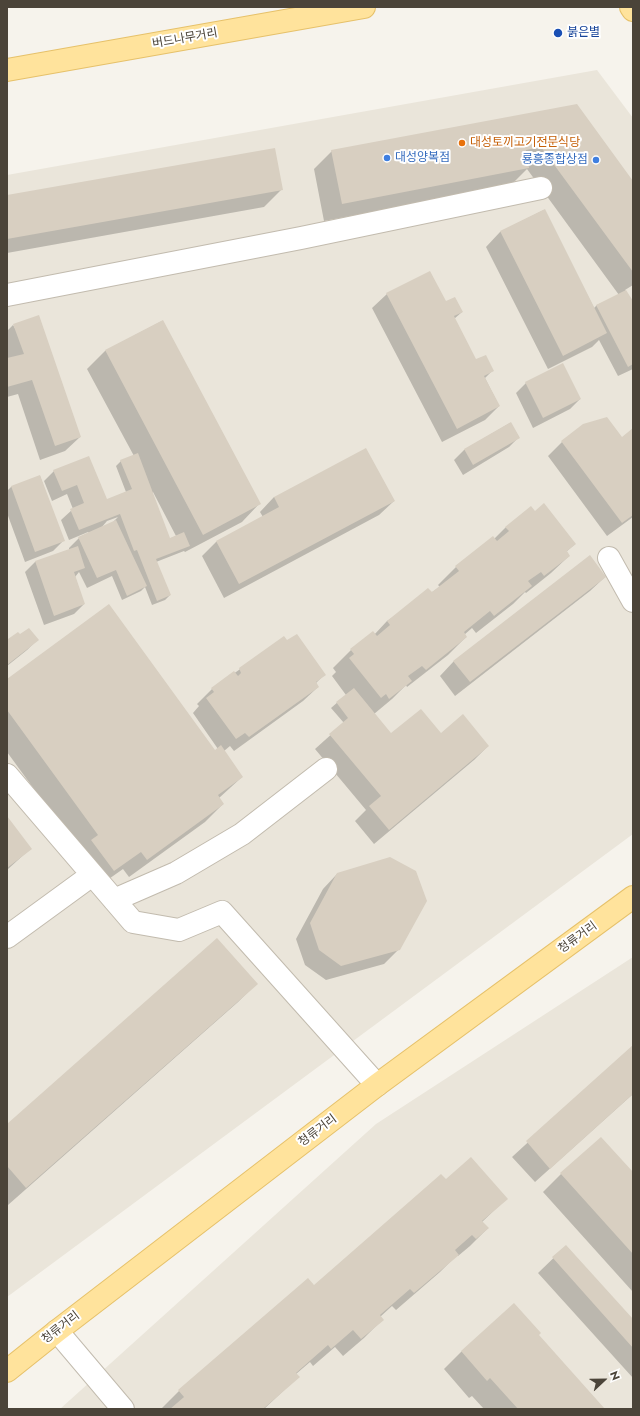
<!DOCTYPE html>
<html>
<head>
<meta charset="utf-8">
<style>
  body { margin:0 }
  #map { position:relative; width:640px; height:1416px; overflow:hidden; background:#f6f3ec; font-family:Jost,sans-serif }
  canvas { display:block }
  .frame { position:absolute; inset:0; border:8px solid #4b4439; pointer-events:none }
  .north { position:absolute; left:584px; top:1360px; width:40px; height:40px; -webkit-text-stroke:3px #fff; paint-order:stroke; rotate:68deg; font-size:11px; font-weight:700; line-height:16px; text-align:center; color:#4b4439 }
  .north::after { content:''; display:block; margin:auto; width:14px; height:18px; background:#4b4439; clip-path:polygon(50% 0,100% 100%,50% 72%,0 100%) }
</style>
</head>
<body>
<div id="map">
<canvas width="640" height="1416"></canvas>
<div class="frame"></div>
<div class="north">N</div>
</div>
<script>
const context = document.querySelector('canvas').getContext('2d');
context.lineJoin = 'round';
function fillPath(path, color) { context.fillStyle = color; context.fill(path, 'evenodd'); }
function trace(path, color, width, dash) { context.strokeStyle = color; context.lineWidth = width; context.lineCap = dash ? 'butt' : 'round'; context.setLineDash(dash || []); context.stroke(path); }
function label(font, color, halo, rows, align = 'center') {
  context.font = font + ' Jost,"Noto Sans KR",sans-serif'; context.lineWidth = 4; context.setLineDash([]); context.textBaseline = 'middle'; context.strokeStyle = halo; context.fillStyle = color; for (const [text, x, y, turn = 0] of rows) {
    context.save(); context.translate(x, y); context.rotate((+turn || 0) * Math.PI / 180); context.textAlign = isNaN(turn) ? turn : align; if (halo) context.strokeText(text, 0, 0); context.fillText(text, 0, 0); context.restore();
  }
}
fillPath(new Path2D(`
  M597,70L633,118V834L7,1297V175Z
  M633,957V1409H60L376,1124Z`), '#eae5da');
fillPath(new Path2D(`
  M576,105L633,183V285L625,290L633,303V369L618,376L599,340L592,347L548,369L486,247L500,232L544,210L594,308L597,305L619,295L527,169L510,186L324,221L314,169L332,151Z
  M282,189L264,207L7,253V196Z
  M387,294L445,303L462,312L454,319L476,361L492,371L485,378L499,406L485,420L442,442L372,308Z
  M162,321L259,504L242,522L185,552L184,551L156,562L170,595L165,600L152,605L145,587L141,591L122,600L112,576L87,588L79,572L75,577L84,604L74,614L44,625L25,572L35,562L69,550V548L79,538L89,533L88,532L69,540L61,520L73,509L67,494L52,501L44,481L54,471L106,501L126,492L116,466L121,461L134,456L87,369L105,351ZM153,492L176,536L169,539L152,493ZM118,517L112,523L101,528L107,521Z
  M13,325L80,437L65,451L40,460L18,394L7,397V331Z
  M526,383L580,399L570,409L533,428L516,393Z
  M510,423L519,437L509,447L463,475L454,460L464,450Z
  M633,429V517L607,536L548,456L562,442L622,438Z
  M40,476L63,541L53,551L25,562L7,513V491L11,487Z
  M274,497L394,501L379,515L224,598L202,556L216,542L263,517L260,512Z
  M535,512L575,544L566,552L569,556L551,573L526,593L525,592L513,604L476,633L472,628L464,635L466,637L448,655L407,687L406,685L392,699L374,714L391,735L441,734L488,746L474,760L374,844L355,821L366,810L315,749L344,723L331,708L346,695L332,676L336,672L333,668L351,650L374,635L387,621L440,587L438,585L456,567L494,539L506,527Z
  M605,577L590,591L455,696L440,676L454,661Z
  M20,636L37,640L27,650L7,666V639L8,641Z
  M284,638L324,675L316,683L318,687L303,701L234,751L230,746L224,751L242,777L219,798L223,804L205,822L129,877L123,869L96,888L80,852L7,752V680L215,751L218,749L193,713L199,706L197,704L212,689Z
  M7,818L30,849L7,870Z
  M337,874L399,949L384,964L326,980L305,965L296,939L323,889Z
  M256,984L238,1002L8,1205L7,1126Z
  M633,1046V1094L535,1182L512,1157Z
  M633,1173V1292L543,1192L561,1174Z
  M446,1180L506,1199L482,1222L488,1228L470,1246L458,1256L457,1255L440,1272L396,1310L392,1306L380,1317L382,1320L364,1338L343,1356L335,1347L313,1366L310,1362L296,1374L298,1377L264,1409H161L179,1391L314,1287Z
  M566,1246L633,1321V1378L538,1273Z
  M462,1351L603,1409H484L472,1396L469,1398L444,1369Z`), '#0003');
fillPath(new Path2D(`
  M577,104L633,181V272L541,147L526,150L529,168L342,204L331,150Z
  M275,148L283,190L7,239V195Z
  M545,209L607,333L563,356L500,231Z
  M430,271L446,301L455,297L463,312L454,316L476,359L486,355L494,371L484,376L500,406L457,429L386,293Z
  M626,290L633,301V364L628,367L596,305Z
  M39,315L81,437L55,446L32,380L7,387V358L24,354L13,324Z
  M163,320L261,504L203,535L105,350Z
  M563,363L581,399L543,418L525,382Z
  M607,417L622,437L633,428V515L622,523L561,441L583,424Z
  M511,422L520,438L473,465L464,449Z
  M366,448L395,501L239,584L216,541L279,507L274,497Z
  M138,453L170,538L184,532L190,546L156,559L171,595L157,601L137,550L134,551L120,514L79,530L70,509L84,503L77,485L62,491L53,470L89,456L107,499L132,489L120,460Z
  M40,475L65,541L35,552L11,486Z
  M544,503L576,544L567,551L570,556L544,576L541,572L528,581L532,586L494,616L490,611L464,632L467,637L426,670L422,666L408,676L412,681L389,699L386,694L381,698L349,658L354,654L350,649L373,631L377,636L390,625L387,621L428,588L432,592L459,571L455,566L493,536L497,541L509,531L505,527L531,506L535,511Z
  M116,520L147,586L127,596L116,570L97,578L78,537Z
  M78,546L85,568L74,572L85,604L54,616L35,561Z
  M590,555L606,577L470,682L453,661Z
  M109,604L215,750L221,745L243,777L218,795L224,804L147,860L141,852L114,871L91,840L98,835L7,710V679Z
  M29,628L39,640L7,665V638L8,639L18,632L20,634Z
  M297,634L326,675L316,682L319,687L249,737L245,733L236,739L206,698L214,692L211,688L234,671L238,676L241,673L239,668L284,636L287,640Z
  M354,688L391,733L421,709L441,733L463,714L489,746L389,830L369,806L381,796L329,734L348,718L336,702Z
  M7,816L32,849L7,868Z
  M390,857L416,871L427,901L400,950L341,966L319,950L310,923L337,873Z
  M217,938L258,984L26,1188L7,1166V1124Z
  M633,1045V1094L550,1169L526,1141Z
  M601,1137L633,1172V1254L560,1173Z
  M471,1157L508,1199L482,1221L489,1228L476,1239L472,1235L455,1250L459,1255L414,1293L410,1289L380,1315L384,1320L361,1339L353,1330L331,1349L328,1345L296,1373L300,1377L263,1409H170L184,1397L178,1390L308,1278L314,1285L441,1174L446,1179Z
  M566,1245L633,1319V1348L552,1257Z
  M514,1303L541,1333L539,1335L605,1409H518L490,1378L487,1381L461,1351Z`), '#d8cfc1');
const minor = new Path2D(`
  M7,295L301,238L541,188
  M609,558L633,601
  M7,775L133,922L179,930L222,912L377,1085
  M114,900L176,873L242,834L326,769
  M7,937L92,875
  M57,1331L123,1409`);
const major = new Path2D(`
  M631,7L633,10
  M7,70L364,7
  M7,1371L57,1331L377,1085L633,897`);
trace(minor, '#c2bbae', 24);
trace(major, '#e6c16a', 24);
trace(minor, '#fff', 22);
trace(major, '#ffe39c', 22);
for (const [x, y, r, color] of [
  [558,33,5,"#1a4fb4"],
  [462,143,4,"#e8710a"],
  [387,158,4,"#3f7fe0"],
  [596,160,4,"#3f7fe0"]
]) { const dot = new Path2D(); dot.arc(x, y, r, 0, 2 * Math.PI); context.fillStyle = color; context.fill(dot); trace(dot, '#fff', 1.5); }
label('12px', '#164399', '#fff', [
  ["붉은별",567,33]
], 'left');
label('12px', '#4b4439', '#fff', [
  ["버드나무거리",185,39,-10],
  ["청류거리",578,938,-36],
  ["청류거리",318,1131,-37],
  ["청류거리",61,1328,-38]
]);
label('12px', '#c56008', '#fff', [
  ["대성토끼고기전문식당",470,143]
], 'left');
label('12px', '#366cbe', '#fff', [
  ["대성양복점",395,158],
  ["룡흥종합상점",588,160,"right"]
], 'left');
</script>
</body>
</html>
